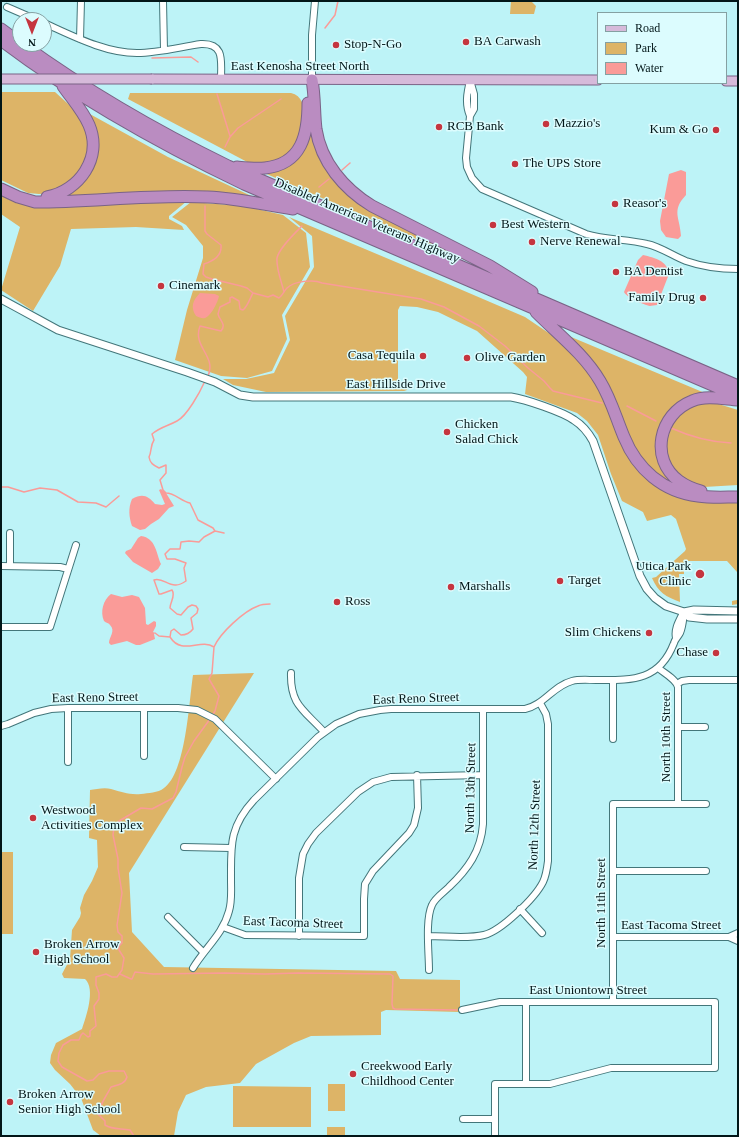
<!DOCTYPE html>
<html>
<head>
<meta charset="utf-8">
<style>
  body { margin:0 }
  #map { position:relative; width:739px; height:1137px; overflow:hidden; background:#bdf3f7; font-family:Georgia,serif }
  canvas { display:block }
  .frame { position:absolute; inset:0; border:2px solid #021618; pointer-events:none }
  .legend { position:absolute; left:597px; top:12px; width:130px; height:72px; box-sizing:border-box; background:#dcfcfe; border:1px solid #85a0a2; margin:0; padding:5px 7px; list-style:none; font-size:12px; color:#021618 }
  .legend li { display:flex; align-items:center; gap:8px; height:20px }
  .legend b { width:20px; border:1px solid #85a0a2 }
  .north { position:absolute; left:12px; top:12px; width:40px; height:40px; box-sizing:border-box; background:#dcfcfe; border:1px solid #85a0a2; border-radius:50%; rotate:180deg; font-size:11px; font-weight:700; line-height:16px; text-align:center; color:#021618 }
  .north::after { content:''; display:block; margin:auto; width:14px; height:18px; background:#c5353f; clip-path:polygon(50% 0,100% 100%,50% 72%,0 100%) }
</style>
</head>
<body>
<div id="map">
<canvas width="739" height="1137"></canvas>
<div class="frame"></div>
<ul class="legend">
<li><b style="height:5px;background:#d6bada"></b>Road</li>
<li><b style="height:11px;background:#ddb467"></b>Park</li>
<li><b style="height:11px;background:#fa9b98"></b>Water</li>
</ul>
<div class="north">N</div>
</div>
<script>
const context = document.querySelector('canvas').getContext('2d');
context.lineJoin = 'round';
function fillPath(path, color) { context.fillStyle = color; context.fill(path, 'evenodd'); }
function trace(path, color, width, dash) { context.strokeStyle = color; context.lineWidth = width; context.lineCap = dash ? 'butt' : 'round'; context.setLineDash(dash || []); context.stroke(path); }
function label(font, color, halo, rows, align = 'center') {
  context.font = font + ' Georgia,serif'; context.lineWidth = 3; context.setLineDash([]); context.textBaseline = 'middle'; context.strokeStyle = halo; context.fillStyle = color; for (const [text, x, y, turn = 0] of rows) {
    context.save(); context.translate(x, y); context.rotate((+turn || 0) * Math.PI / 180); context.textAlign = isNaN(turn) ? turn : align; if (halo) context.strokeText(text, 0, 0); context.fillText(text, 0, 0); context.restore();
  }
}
fillPath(new Path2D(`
  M511,1H531L536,6L534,14H510Z
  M1,92H55L77,112L86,130L89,148L79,175L54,193L39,194L28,193L1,180Z
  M130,93H291C313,97 303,141 291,152C281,162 264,164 251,164L128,99Z
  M88,113L168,157L262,201L61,199L89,171Z
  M311,125L339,185L488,270L262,172L277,169Z
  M1,194L14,200L187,201L169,216V219L182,226L184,230L136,227L71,229L60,266L33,311L1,290L20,227L1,214Z
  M191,202L244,206L283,215L306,233L310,267L282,315L287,339L272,371L247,378L221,376L175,360L187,310L203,258V246L186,225L172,217Z
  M289,217L448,284L525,317L559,340L591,373L646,477L738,501V604L732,605V601L737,600V572L727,561H684V574H679L680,602C666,597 658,592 652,578L656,577L685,551L686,549L676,519L671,515L647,521L643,512L622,501L611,474L598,435L587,421L577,413L525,394L527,377L523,372L477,331L438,312L417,307L400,306L398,310V382L406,383L409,386L407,390L404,391L266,392L233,385L223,379H246L274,373L290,340L285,316L314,267L312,236Z
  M564,334L712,396L689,399L658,445L688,493L644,466L617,410Z
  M712,402L738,410V485L704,487L691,484L675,471L667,457L666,443L673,420L685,408L698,404Z
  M254,673L129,873L132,932L164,967L396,971L400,979L460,980V1012L386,1010L381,1012V1035L311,1036L294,1043L256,1064L240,1083L206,1087L186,1095L178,1112L174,1136H101L93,1130L81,1098L70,1084L55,1070L50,1063L51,1055L56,1043L82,1029C86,1017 96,989 85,979L64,978L62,974L70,959L72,930L80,917L81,913L80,908L84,895L92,881L98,867L97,840L89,838L90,790C96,789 105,787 111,789C122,792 129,795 141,794C148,793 158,793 164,788C186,773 189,701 193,675Z
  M1,852H13V934H1Z
  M328,1084H345V1111H328Z
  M233,1086L311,1087V1127H233Z
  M327,1127H345V1136H327Z`), '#ddb467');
fillPath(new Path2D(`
  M681,170L686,172V195C671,211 680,217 681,236L678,239L666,237L661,230L660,221L669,174Z
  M643,255C655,258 667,260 669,274L657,305C654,305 652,306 650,306C644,305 626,297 624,292L638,260Z
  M200,293L215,294L219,296C218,302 211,316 205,318C202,319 199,317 196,316C190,307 193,300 200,293Z
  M161,489L166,493L174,506L169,508L159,519L151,524L145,529L140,530L132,526C129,517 128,508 132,499C143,493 148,496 155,504L162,505L165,504L159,490Z
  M141,536C156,538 156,553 161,564L158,569L152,573L133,562L125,553L126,551L131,549L138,538Z
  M111,594L122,597L132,595L139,597L145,608L146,624L148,625L154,621L156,622V626L153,632L155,633L154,634L155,639L140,645H136L127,641L111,645L109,643C109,637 116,631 110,625C109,623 106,623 104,621C100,612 103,600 111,594Z`), '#fa9b98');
trace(new Path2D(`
  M325,28L335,15L338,1
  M152,58L191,57L198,62
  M217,94L230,136
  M225,147L230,137L238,128L281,99
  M342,170L350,163
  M319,187L329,179
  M205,206V231L207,234L221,245C222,255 214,261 204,264L203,274L206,277L212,279L241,286L247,288L253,293C250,298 248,306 243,310L240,309L239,301L232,297L230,298V302L220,307L218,314C219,320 227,324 221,331L200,326C192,347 217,356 208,376
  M284,292C282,283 276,269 277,258C279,248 295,233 302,226
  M253,293L268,297L273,295L279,298C283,295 284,291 287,288C294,281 314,279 322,283L421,299L444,307L479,326L505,346L528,368L544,381L550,388L553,391L602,403
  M205,381C200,392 187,416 177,421C168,426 160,427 152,434L154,440C150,446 152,451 149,457C150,463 153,465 159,468L166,465V473L160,480L163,490L166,493C175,493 181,501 190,503L198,520L213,528L215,531L204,537L199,542L189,541L181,542L180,549H170L165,554L167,559H175L186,563L184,568L186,581C183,583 179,585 176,585C168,586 162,577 154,580L159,594H161L172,590C176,596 170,602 170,608L177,614L181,615L188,607L192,605L196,606L198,609L197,613L191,618L193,629C190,633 187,635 181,635L174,629L171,631L170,637C182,656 200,638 214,647L212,673L209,679L219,696L215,711L212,716
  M627,406L656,421
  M671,428C691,437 708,442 731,443
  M1,487H8L24,492L40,488L57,490L78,502L96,503L106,507L119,496
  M215,531L224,533
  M155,633L159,636L170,637
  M214,647C220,633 244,611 258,606C262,604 266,604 270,604
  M120,974L131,979H132L135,972L153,974L225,973L265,974L298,973L390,974L393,976L392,1004L393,1008L395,1009L457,1010
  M134,1136L130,1130C121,1128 113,1130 105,1125V1121L98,1114C100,1104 107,1095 111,1087C118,1085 125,1084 127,1077L124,1071H109L99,1074L93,1080L87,1081L62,1067L58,1061L59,1053L63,1045L71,1040H79L81,1035L83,1033L88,1037L90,1036V1031L96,1026L94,1006L99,999V993L96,985V977L106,974L112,977H117L122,970L124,958L119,950V946L122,943V936L118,932L117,925L122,893L118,868V859L113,835L114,827L119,821L141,808L152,809L173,798L176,792L182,767L185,757L194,741L210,719`), '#fa9b98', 1.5);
const minor = new Path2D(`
  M163,1L164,50
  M7,7L37,20
  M44,23C73,36 105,53 137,53C158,53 180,47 201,44C225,43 221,61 221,79
  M80,39L81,1
  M312,80V35L315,1
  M470,80L474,94V109L470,116L466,158L467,167L472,178L482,189L586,234C606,240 627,239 647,244C661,247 673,256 686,261C703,267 720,269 738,269
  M470,81C467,93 465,104 470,116
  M10,533V566
  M1,566L60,567L68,569
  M1,627H50L76,545
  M676,638C674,629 679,621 683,613
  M658,668C664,673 676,679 678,687V803
  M291,673C290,705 304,710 324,732
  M677,684L682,681L689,680H738
  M68,708V762
  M1,726L8,724L34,713L51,709L68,708H178L197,710L215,719L276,779
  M678,727H705
  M613,739V680
  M144,756V708
  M184,847L231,848
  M613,871H706
  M520,909L542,933
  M168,917L203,952
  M223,927L245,935L364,936V899L365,884L373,871L409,833L414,825L418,808L417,775
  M299,936V878L303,854L308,844L316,833L358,792L373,782L391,777L483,775
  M429,936C446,936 467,939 484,935C501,931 535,898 543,882C546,876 547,869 548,861V724L546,714L540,703
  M613,937H729L738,941
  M729,937L738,933
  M193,968C205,948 223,934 229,911C232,901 231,891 231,880C231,846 229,827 254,800L318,737L336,724L359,714L380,710L391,709H525C544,705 553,686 572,681C579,679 588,680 596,680C631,680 659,682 674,643C675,639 678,637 680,633C683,626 683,620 684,612
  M429,970C429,953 425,920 432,905C435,898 443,893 449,887C468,869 481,851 483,824V709
  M613,1002V804H706
  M462,1010L500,1002H715V1068H611L550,1084H495V1136
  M526,1084V1003
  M463,1119H495`);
const tertiary = new Path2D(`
  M1,299L58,330L187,372L215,382L240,395L253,397H511C525,399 563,412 574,420C582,425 588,432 593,441L640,576L647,589L655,598L666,606L684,612L689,617L707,619H738
  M684,612L694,610L738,611`);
const primary = new Path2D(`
  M152,79L598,80
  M726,81H738`);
const motorway = new Path2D(`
  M1,29L20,43
  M1,40C76,97 159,143 244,184L738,396
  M22,44C87,91 156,131 228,166L738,386
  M312,80C315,96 314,112 316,129C321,162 344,189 372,206L490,266L532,292
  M237,167C247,168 256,169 265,168C302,164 308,134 308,103
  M1,189L18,197L35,202C93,202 151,194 208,197C237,198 265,205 293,209
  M47,197C79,191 103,158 89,125C83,111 72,99 63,86
  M536,312C558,334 584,354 600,381C611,399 616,418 624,437C637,469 663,492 698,496C711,498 725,497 738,497
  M701,491C693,489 686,486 679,481C649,459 659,414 692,401C706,395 723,399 738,400`);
trace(minor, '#43767a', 8);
trace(tertiary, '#43767a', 9);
trace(primary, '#7a6386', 11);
trace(motorway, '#7a6386', 13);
trace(minor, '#fff', 6);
trace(tertiary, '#fff', 7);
trace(primary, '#d6bada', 9);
trace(motorway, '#ba8cc1', 11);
const primaryBridge = new Path2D(`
  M1,79H152`);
trace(primaryBridge, '#7a6386', 11, []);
trace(primaryBridge, '#d6bada', 9);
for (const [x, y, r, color] of [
  [466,42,4,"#c5353f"],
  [336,45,4,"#c5353f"],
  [546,124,4,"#c5353f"],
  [439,127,4,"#c5353f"],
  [716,130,4,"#c5353f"],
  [515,164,4,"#c5353f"],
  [615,204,4,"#c5353f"],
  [493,225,4,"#c5353f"],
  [532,242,4,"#c5353f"],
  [616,272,4,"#c5353f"],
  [161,286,4,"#c5353f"],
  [703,298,4,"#c5353f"],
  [423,356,4,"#c5353f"],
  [467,358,4,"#c5353f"],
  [447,432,4,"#c5353f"],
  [700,574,5,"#c5353f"],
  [560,581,4,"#c5353f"],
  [451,587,4,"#c5353f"],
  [337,602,4,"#c5353f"],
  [649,633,4,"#c5353f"],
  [716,653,4,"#c5353f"],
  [33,818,4,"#c5353f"],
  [36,952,4,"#c5353f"],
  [353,1074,4,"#c5353f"],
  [10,1102,4,"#c5353f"]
]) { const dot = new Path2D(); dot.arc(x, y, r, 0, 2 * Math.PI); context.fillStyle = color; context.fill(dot); trace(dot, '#dcfcfe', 1.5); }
label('13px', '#021618', '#dcfcfe', [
  ["BA Carwash",474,42],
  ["Stop-N-Go",344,45],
  ["Mazzio's",554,124],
  ["RCB Bank",447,127],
  ["Kum & Go",708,130,"right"],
  ["The UPS Store",523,164],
  ["Reasor's",623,204],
  ["Best Western",501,225],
  ["Nerve Renewal",540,242],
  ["BA Dentist",624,272],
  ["Cinemark",169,286],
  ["Family Drug",695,298,"right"],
  ["Casa Tequila",415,356,"right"],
  ["Olive Garden",475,358],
  ["Chicken",455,425],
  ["Salad Chick",455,440],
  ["Utica Park",691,567,"right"],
  ["Clinic",691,582,"right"],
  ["Target",568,581],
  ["Marshalls",459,587],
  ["Ross",345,602],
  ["Slim Chickens",641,633,"right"],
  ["Chase",708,653,"right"],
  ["Westwood",41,811],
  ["Activities Complex",41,826],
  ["Broken Arrow",44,945],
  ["High School",44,960],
  ["Creekwood Early",361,1067],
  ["Childhood Center",361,1082],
  ["Broken Arrow",18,1095],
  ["Senior High School",18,1110]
], 'left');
label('13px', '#021618', '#dcfcfe', [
  ["East Kenosha Street North",300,67],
  ["Disabled American Veterans Highway",367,221,23],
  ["East Hillside Drive",396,385],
  ["East Reno Street",95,698,-1],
  ["East Reno Street",416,699,-2],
  ["North 10th Street",667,737,-90],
  ["North 13th Street",471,788,-89],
  ["North 12th Street",535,825,-88],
  ["North 11th Street",602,903,-90],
  ["East Tacoma Street",293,923,2],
  ["East Tacoma Street",671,926],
  ["East Uniontown Street",588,991]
]);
</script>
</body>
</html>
